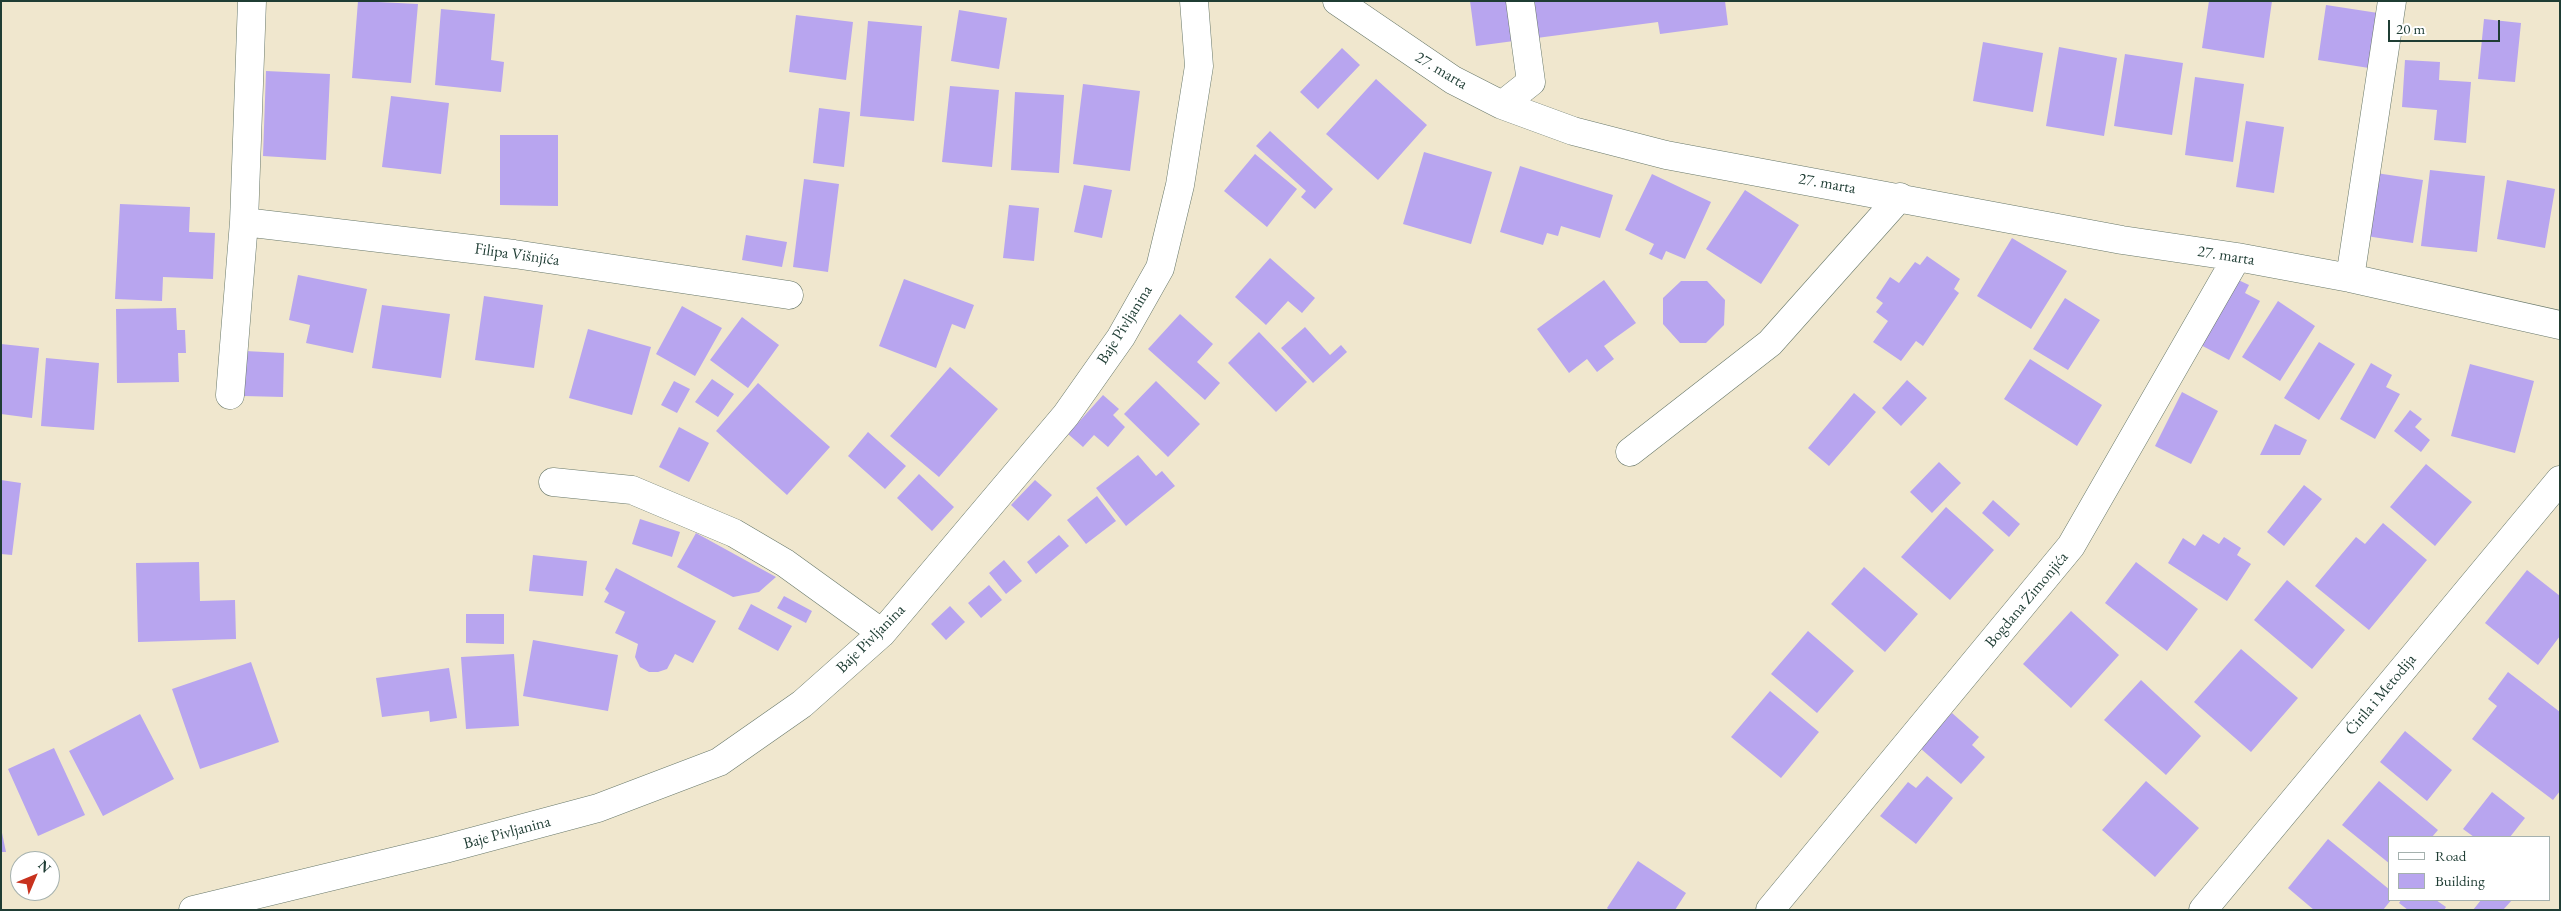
<!DOCTYPE html>
<html>
<head>
<meta charset="utf-8">
<style>
  body { margin:0 }
  #map { position:relative; width:2561px; height:911px; overflow:hidden; background:#f0e7ce; font-family:"EB Garamond",serif }
  canvas { display:block }
  .frame { position:absolute; inset:0; border:2px solid #1f3d34; pointer-events:none }
  .legend { position:absolute; left:2388px; top:836px; width:162px; height:65px; box-sizing:border-box; background:#fff; border:1px solid #a5b1ae; margin:0; padding:6px 9px; list-style:none; font-size:15px; color:#1f3d34 }
  .legend li { display:flex; align-items:center; gap:10px; height:25px }
  .legend b { width:25px; border:1px solid #a5b1ae }
  .north { position:absolute; left:10px; top:851px; width:50px; height:50px; box-sizing:border-box; background:#fff; border:1px solid #a5b1ae; border-radius:50%; rotate:45deg; font-size:14px; font-weight:700; line-height:20px; text-align:center; color:#1f3d34 }
  .north::after { content:''; display:block; margin:auto; width:18px; height:22px; background:#c8321e; clip-path:polygon(50% 0,100% 100%,50% 72%,0 100%) }
  .scale { position:absolute; left:2388px; top:20px; width:112px; height:22px; box-sizing:border-box; border:2px solid #1f3d34; border-top:0; padding-left:6px; font-size:15px; line-height:18px; white-space:nowrap; color:#1f3d34; -webkit-text-stroke:4px #fff; paint-order:stroke }
</style>
</head>
<body>
<div id="map">
<canvas width="2561" height="911"></canvas>
<div class="frame"></div>
<ul class="legend">
<li><b style="height:6px;background:#fff"></b>Road</li>
<li><b style="height:14px;background:#b8a5ef"></b>Building</li>
</ul>
<div class="north">N</div>
<div class="scale">20 m</div>
</div>
<script>
const context = document.querySelector('canvas').getContext('2d');
context.lineJoin = 'round';
function fillPath(path, color) { context.fillStyle = color; context.fill(path, 'evenodd'); }
function trace(path, color, width, dash) { context.strokeStyle = color; context.lineWidth = width; context.lineCap = dash ? 'butt' : 'round'; context.setLineDash(dash || []); context.stroke(path); }
function label(font, color, halo, rows, align = 'center') {
  context.font = font + ' "EB Garamond",serif'; context.lineWidth = 4; context.setLineDash([]); context.textBaseline = 'middle'; context.strokeStyle = halo; context.fillStyle = color; for (const [text, x, y, turn = 0] of rows) {
    context.save(); context.translate(x, y); context.rotate((+turn || 0) * Math.PI / 180); context.textAlign = isNaN(turn) ? turn : align; if (halo) context.strokeText(text, 0, 0); context.fillText(text, 0, 0); context.restore();
  }
}
fillPath(new Path2D(`
  M358,1L418,4L411,83L352,78Z
  M1470,1H1725L1728,25L1660,34L1658,22L1476,46Z
  M2209,1H2272L2264,58L2202,48Z
  M2326,5L2378,13L2369,68L2318,60Z
  M441,9L495,14L491,60L504,62L501,92L435,85Z
  M959,10L1007,18L999,69L951,61Z
  M796,15L853,22L846,80L789,72Z
  M2484,19L2521,23L2515,82L2478,79Z
  M868,21L922,26L914,121L860,116Z
  M1983,42L2043,53L2033,112L1973,101Z
  M2059,47L2117,58L2104,136L2046,126Z
  M1342,48L1360,65L1318,109L1300,92Z
  M2125,54L2183,63L2172,135L2114,126Z
  M2405,60L2440,62L2439,80L2471,82L2466,143L2434,140L2437,110L2402,107Z
  M266,71L330,74L326,160L263,156Z
  M2195,77L2244,84L2233,162L2185,155Z
  M1376,79L1427,125L1378,180L1326,134Z
  M1083,84L1140,91L1130,171L1073,164Z
  M950,86L999,90L992,167L942,162Z
  M1015,92L1064,95L1059,173L1011,170Z
  M391,96L449,103L441,174L382,167Z
  M819,108L850,112L844,167L813,163Z
  M2246,121L2284,127L2274,193L2236,187Z
  M1270,131L1333,189L1315,209L1301,197L1306,191L1256,146Z
  M500,135H558V206L500,205Z
  M1424,152L1492,172L1471,244L1403,224Z
  M1255,154L1297,189L1267,227L1224,191Z
  M1520,166L1613,195L1600,238L1561,226L1558,236L1547,233L1543,245L1500,232Z
  M2430,170L2485,176L2477,252L2421,246Z
  M2376,173L2423,180L2413,243L2366,236Z
  M1652,174L1711,202L1685,259L1666,251L1662,260L1649,254L1654,244L1625,230Z
  M804,179L839,184L828,272L793,267Z
  M2507,180L2555,189L2545,248L2497,239Z
  M1084,185L1112,190L1102,238L1074,232Z
  M1745,190L1799,225L1761,284L1706,249Z
  M120,204L190,207L189,232L215,233L213,279L163,277L162,301L115,299Z
  M1009,205L1039,208L1034,261L1003,258Z
  M746,235L787,242L782,267L742,260Z
  M2012,238L2067,271L2031,329L1977,296Z
  M1927,256L1960,279L1954,289L1959,293L1923,346L1916,341L1901,361L1873,342L1888,321L1876,312L1883,303L1876,298L1890,277L1899,283L1915,262L1920,265Z
  M1270,258L1315,298L1302,313L1288,301L1266,325L1235,297Z
  M298,275L367,289L353,353L306,343L310,325L289,320Z
  M2232,277L2249,285L2245,293L2260,301L2229,360L2197,343Z
  M904,279L974,305L965,329L952,324L936,368L879,346Z
  M1604,280L1636,323L1604,346L1614,359L1597,372L1587,359L1569,373L1537,329Z
  M1681,281H1707L1725,300L1724,325L1706,343H1680L1663,324V298Z
  M484,296L543,305L534,368L475,360Z
  M2065,298L2100,320L2068,370L2033,349Z
  M2278,301L2315,326L2280,381L2242,357Z
  M382,305L450,314L441,378L372,368Z
  M682,306L722,328L695,376L656,354Z
  M176,308L177,330H185L186,353H178L179,382L117,383L116,309Z
  M1180,314L1213,344L1197,362L1220,383L1205,400L1148,349Z
  M742,317L779,345L748,388L710,360Z
  M1305,327L1330,355L1341,345L1347,352L1313,383L1281,348Z
  M588,329L651,347L632,415L569,398Z
  M1259,332L1307,382L1276,412L1228,363Z
  M2319,342L2355,364L2319,420L2284,398Z
  M1,344L39,348L32,418L1,414Z
  M245,351L284,353L283,397L244,396Z
  M46,358L99,363L94,430L41,426Z
  M2030,359L2102,405L2077,446L2004,399Z
  M2371,363L2392,375L2386,387L2400,394L2375,439L2340,419Z
  M2470,364L2534,381L2515,453L2451,436Z
  M950,367L998,409L939,477L890,436Z
  M712,379L734,394L718,417L695,402Z
  M1907,380L1927,398L1901,426L1882,408Z
  M674,381L690,389L677,413L661,405Z
  M1156,381L1200,424L1168,457L1124,414Z
  M758,383L830,447L787,495L716,431Z
  M2182,392L2218,411L2191,464L2155,446Z
  M1854,393L1876,412L1829,466L1808,448Z
  M1103,395L1119,409L1113,415L1125,427L1108,447L1094,435L1083,447L1068,434Z
  M2410,410L2422,419L2415,427L2430,440L2421,452L2394,431Z
  M2275,424L2307,440L2300,455H2260Z
  M679,427L709,443L689,482L659,467Z
  M868,432L906,466L885,489L848,456Z
  M1138,455L1156,476L1162,471L1175,486L1126,526L1096,488Z
  M1939,462L1961,483L1932,513L1910,492Z
  M2426,464L2472,502L2435,546L2390,507Z
  M919,474L954,507L932,531L897,498Z
  M1,480L21,483L12,555L1,554Z
  M1035,480L1052,495L1028,521L1011,505Z
  M2304,485L2322,499L2284,546L2267,532Z
  M1097,496L1116,521L1086,544L1067,520Z
  M1993,500L2020,524L2009,537L1982,513Z
  M1946,507L1994,550L1950,600L1901,557Z
  M640,519L680,532L672,557L632,544Z
  M2383,523L2427,560L2369,630L2315,586L2356,537L2365,544Z
  M696,533L776,577L759,592L733,597L677,567Z
  M2203,534L2219,544L2224,537L2241,548L2237,555L2251,564L2227,601L2168,563L2183,538L2195,546Z
  M1059,535L1069,546L1036,574L1027,562Z
  M533,555L587,561L583,596L529,591Z
  M1004,560L1022,581L1006,594L989,573Z
  M199,562L200,601L235,600L236,639L138,642L136,563Z
  M2136,562L2198,609L2167,651L2105,603Z
  M1864,567L1918,614L1885,652L1831,604Z
  M616,568L716,621L693,663L675,654L667,669L658,672H649L640,667L635,657L638,644L615,633L625,612L604,602L609,593L605,589Z
  M2527,570L2560,596V636L2538,665L2485,623Z
  M2287,580L2345,630L2312,669L2254,620Z
  M989,585L1002,600L981,618L968,603Z
  M784,596L812,611L806,623L777,608Z
  M751,604L792,626L778,651L738,629Z
  M950,606L965,622L946,640L931,624Z
  M2071,611L2119,655L2071,708L2023,664Z
  M466,614H504V644L466,643Z
  M1808,631L1854,671L1817,713L1771,674Z
  M533,640L618,655L608,711L523,696Z
  M2241,649L2298,698L2251,752L2194,702Z
  M514,654L519,726L466,729L461,657Z
  M251,662L279,742L200,769L172,689Z
  M449,668L457,718L430,722L429,711L382,717L376,678Z
  M2508,672L2560,712V791L2553,800L2472,739L2497,706L2488,699Z
  M2141,680L2201,736L2166,775L2104,720Z
  M1770,691L1819,732L1781,778L1731,737Z
  M1952,713L1979,737L1972,745L1985,757L1961,784L1920,748Z
  M140,714L174,779L103,816L69,751Z
  M2405,731L2452,770L2427,801L2380,762Z
  M54,748L85,815L38,836L8,769Z
  M1927,776L1953,798L1916,844L1880,816L1908,782L1916,788Z
  M2146,781L2199,828L2155,877L2102,830Z
  M2379,781L2438,830L2432,837H2390V864L2342,825Z
  M2492,792L2525,818L2510,837H2474L2463,829Z
  M1,828L6,852H1Z
  M2328,839L2390,890L2391,900L2383,910H2314L2288,888Z
  M1638,861L1686,893L1675,910H1609L1607,908Z
  M2401,900H2436L2446,907L2444,910H2408L2399,903Z
  M2481,900H2512L2503,910H2473Z`), '#b8a5ef');
const minor = new Path2D(`
  M1337,1L1453,80L1502,105L1573,131L1666,155L2122,240L2237,257L2350,278L2560,325
  M1502,105L1531,82L1520,1
  M244,222L514,254L789,295
  M2350,278L2392,1
  M230,395L244,222L252,1
  M1630,452L1770,343L1900,197
  M553,482L632,490L734,533L785,563L882,633
  M193,910L445,849L598,808L719,762L802,704L882,633L1066,415L1121,337L1160,268L1180,185L1199,66L1194,1
  M1770,910L2071,546L2237,257
  M2203,910L2560,480`);
trace(minor, '#68786a', 29);
trace(minor, '#fff', 28);
label('16px', '#1f3d34', '#fff', [
  ["27. marta",1441,71,31],
  ["27. marta",1827,184,10],
  ["Filipa Višnjića",517,255,8],
  ["27. marta",2226,256,9],
  ["Baje Pivljanina",1125,325,-58],
  ["Bogdana Zimonjića",2027,600,-50],
  ["Baje Pivljanina",871,639,-45],
  ["Ćirila i Metodija",2381,695,-50],
  ["Baje Pivljanina",507,833,-15]
]);
</script>
</body>
</html>
